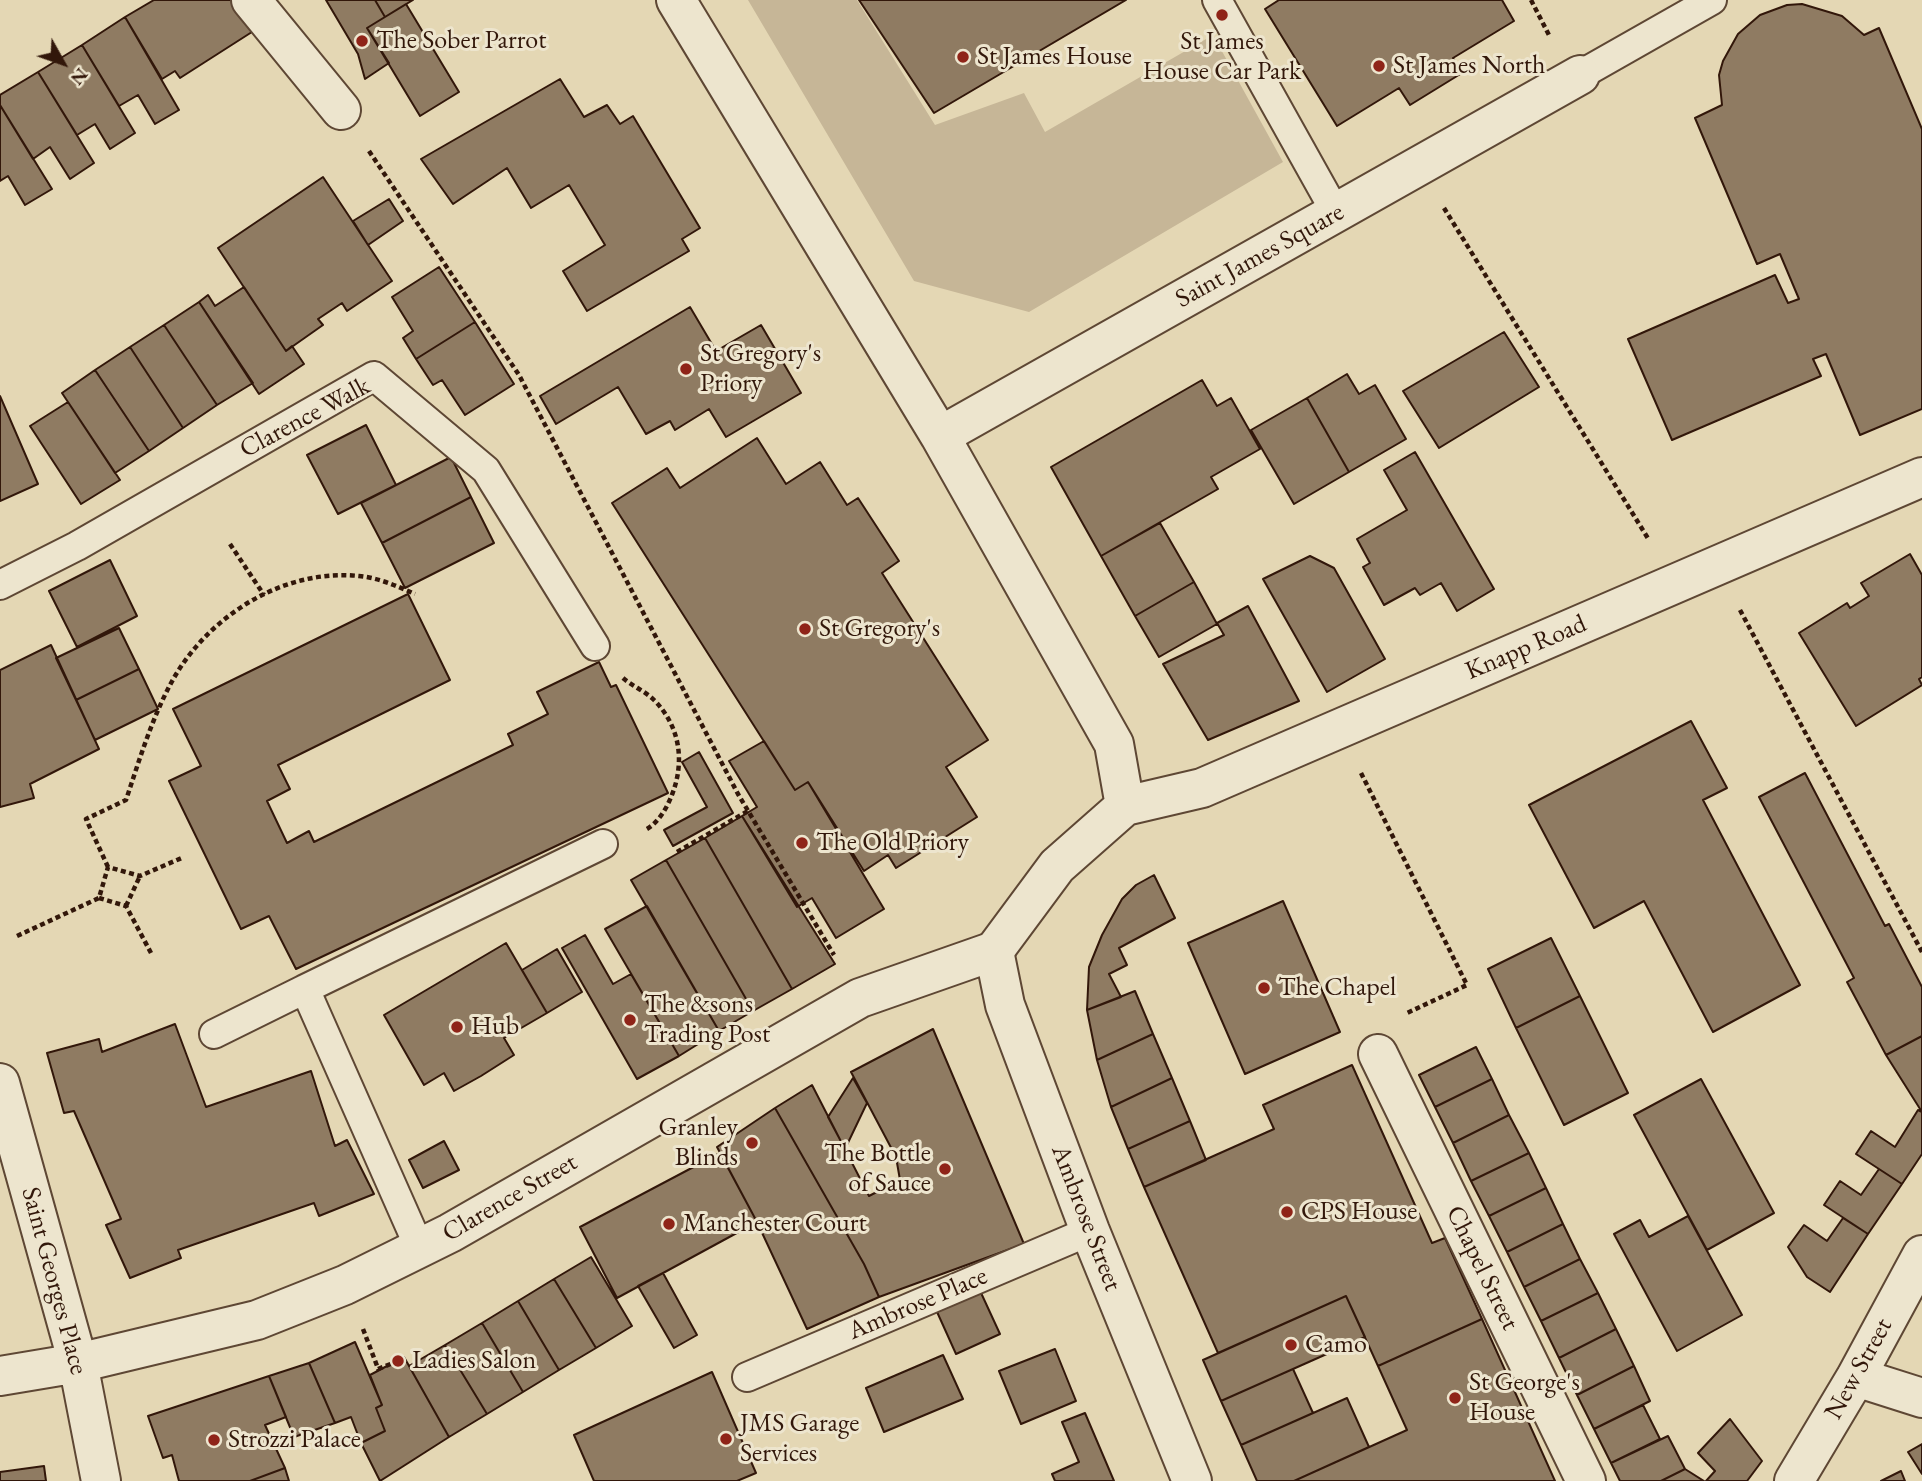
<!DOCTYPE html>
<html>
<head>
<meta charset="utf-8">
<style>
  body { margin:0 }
  #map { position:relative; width:1922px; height:1481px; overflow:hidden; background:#e4d7b4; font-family:"EB Garamond",serif }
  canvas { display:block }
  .north { position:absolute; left:28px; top:28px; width:70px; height:70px; -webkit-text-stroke:5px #ede5ce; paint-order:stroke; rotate:130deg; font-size:19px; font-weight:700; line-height:28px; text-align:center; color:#32170a }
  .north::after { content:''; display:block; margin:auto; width:24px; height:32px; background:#32170a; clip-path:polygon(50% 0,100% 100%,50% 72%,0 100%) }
</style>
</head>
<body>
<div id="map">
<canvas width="1922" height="1481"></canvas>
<div class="north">N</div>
</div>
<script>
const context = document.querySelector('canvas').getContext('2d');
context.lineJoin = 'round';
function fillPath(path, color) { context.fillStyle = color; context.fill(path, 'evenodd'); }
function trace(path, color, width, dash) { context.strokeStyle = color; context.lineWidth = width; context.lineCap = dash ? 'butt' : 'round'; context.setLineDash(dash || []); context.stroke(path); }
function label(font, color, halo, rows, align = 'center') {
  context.font = font + ' "EB Garamond",serif'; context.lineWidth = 6; context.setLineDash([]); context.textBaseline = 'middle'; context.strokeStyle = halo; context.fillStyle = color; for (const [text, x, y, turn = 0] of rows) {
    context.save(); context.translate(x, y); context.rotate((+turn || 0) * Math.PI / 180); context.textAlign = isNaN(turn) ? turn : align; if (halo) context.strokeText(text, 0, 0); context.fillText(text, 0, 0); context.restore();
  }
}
fillPath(new Path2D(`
  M748,0H857L935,125L1024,93L1045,132L1213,35L1283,162L1029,312L914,281Z`), '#c6b697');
const building = new Path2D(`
  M154,0H245L266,23L180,78L175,71L162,79L125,17Z
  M326,0H375L385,17L367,28L389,63L365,79L358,54Z
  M375,0H413L385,17Z
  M859,0H1126L934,113Z
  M1279,0H1502L1514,21L1453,58L1462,73L1410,105L1399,88L1337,126L1265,9Z
  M406,4L459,92L420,116L367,28Z
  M1802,4L1842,16L1864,35L1879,28L1922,129V409L1860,435L1826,354L1813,359L1821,376L1672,440L1628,339L1775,275L1788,303L1799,299L1780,254L1757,264L1695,118L1722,105L1719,75L1723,61L1738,34L1760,15L1787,5Z
  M125,17L179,110L155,124L138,95L119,106L82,45Z
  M82,45L135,133L110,149L95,124L77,135L38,72Z
  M38,72L94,163L70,179L50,147L33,159L0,105V95Z
  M560,79L584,117L607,105L620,124L633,116L700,228L682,239L689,251L587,311L563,271L605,245L569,185L531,208L507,168L453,204L421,159Z
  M0,105L52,189L25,205L8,176L0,181Z
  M323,177L392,281L347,311L342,303L318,319L323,325L286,351L218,248Z
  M389,199L403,221L368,245L353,221Z
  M439,267L475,322L416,359L403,338L413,331L392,297Z
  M244,287L286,351L292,346L304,364L259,394L199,302L208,295L215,306Z
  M199,302L253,383L217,405L164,325Z
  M690,307L716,351L761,325L801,393L726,437L709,409L675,430L670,421L646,434L618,387L556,424L540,396Z
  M475,322L514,384L465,415L442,380L433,385L416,359Z
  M164,325L217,405L183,428L130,347Z
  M1504,332L1539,387L1439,448L1403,391Z
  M130,347L183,428L149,451L95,370Z
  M95,370L149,451L115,473L62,393Z
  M1347,374L1359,394L1375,385L1406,439L1349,472L1307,398Z
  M1202,380L1217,406L1231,398L1260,449L1211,477L1218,489L1101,556L1051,467Z
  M0,396L38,484L0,501Z
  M1307,398L1349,472L1294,504L1251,430Z
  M68,402L120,480L81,504L30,426Z
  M366,425L396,485L338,514L307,455Z
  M757,438L786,484L820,462L847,505L858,498L899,561L882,573L988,740L946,767L977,817L896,868L888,855L864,871L808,782L795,790L612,503L667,468L680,488Z
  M1415,452L1494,589L1457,611L1441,583L1420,595L1415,588L1384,605L1363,567L1370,563L1357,539L1407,510L1384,470Z
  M451,457L471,497L382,543L361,503Z
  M471,497L494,543L405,588L382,543Z
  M1160,523L1194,582L1135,616L1101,556Z
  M1910,554L1922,575V677L1919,679L1922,685L1856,726L1799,633L1847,603L1850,608L1869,596L1861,583Z
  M1310,556L1334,568L1385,659L1327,692L1263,579Z
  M110,560L137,616L77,647L49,591Z
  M1194,582L1217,624L1159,657L1135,616Z
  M408,594L450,680L278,765L290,789L267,801L287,843L309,831L314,842L513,745L508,734L548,714L537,692L599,662L611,687L616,685L668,793L296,969L269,916L241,929L169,781L201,766L173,709Z
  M1248,606L1299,701L1208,740L1163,664L1224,635L1217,623Z
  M119,628L139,669L76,700L56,658Z
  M51,645L99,749L30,784L34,798L0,807V670Z
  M139,669L158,709L95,740L76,700Z
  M1691,721L1727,788L1703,800L1800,985L1713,1032L1644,901L1594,928L1529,805Z
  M764,741L795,790L808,782L884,909L836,938L812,898L797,907L742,816L757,807L729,761Z
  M699,752L733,813L673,846L664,830L707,807L682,762Z
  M1805,773L1885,926L1889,924L1922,987V1036L1886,1055L1847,982L1854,978L1759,797Z
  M742,816L835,964L792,989L705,838Z
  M705,838L792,989L753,1011L666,860Z
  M666,860L753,1011L719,1031L631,880Z
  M1154,875L1175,918L1119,948L1127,965L1109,974L1121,997L1087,1010L1089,967L1102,935L1122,899L1136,885Z
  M1283,901L1340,1032L1245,1074L1188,943Z
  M647,906L719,1031L679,1056L605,929Z
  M585,935L613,984L631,974L679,1056L637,1079L562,948Z
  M1551,938L1580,996L1516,1028L1488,969Z
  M506,943L547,1013L504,1038L514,1055L481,1076L454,1091L444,1073L424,1085L384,1015Z
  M557,949L582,992L547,1013L522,970Z
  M1135,991L1153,1034L1097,1060L1087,1010Z
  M1580,996L1628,1093L1564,1125L1516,1028Z
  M175,1024L206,1107L311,1071L335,1146L347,1140L374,1194L319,1216L314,1203L178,1250L181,1258L130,1278L106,1225L121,1219L74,1111L64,1113L47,1053L99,1039L102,1052Z
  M933,1029L1024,1244L879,1297L864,1264L775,1108L812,1085L869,1196L900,1180L896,1157L851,1072Z
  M1153,1034L1172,1078L1111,1107L1097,1060Z
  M1922,1036V1112L1886,1055Z
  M1476,1047L1492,1079L1435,1107L1419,1075Z
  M1352,1065L1432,1243L1445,1238L1482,1319L1378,1366L1346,1296L1218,1353L1144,1187L1274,1129L1263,1105Z
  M853,1078L867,1103L845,1149L828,1117Z
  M1172,1078L1190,1121L1128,1149L1111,1107Z
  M1492,1079L1509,1115L1453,1143L1435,1107Z
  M1701,1079L1774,1213L1707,1250L1634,1115Z
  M775,1108L864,1264L879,1297L807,1329L757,1222L717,1147Z
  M1918,1110L1922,1112V1154L1902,1184L1856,1154L1871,1131L1895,1147Z
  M1509,1115L1529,1153L1471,1181L1453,1143Z
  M1190,1121L1206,1160L1144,1187L1128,1149Z
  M444,1141L459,1170L423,1188L409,1160Z
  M720,1153L757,1222L617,1298L580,1227Z
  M1529,1153L1546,1188L1489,1216L1471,1181Z
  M1879,1169L1902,1184L1868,1234L1824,1205L1840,1181L1861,1195Z
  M1546,1188L1563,1224L1507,1252L1489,1216Z
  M1688,1216L1742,1315L1677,1351L1614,1234L1640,1220L1649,1237Z
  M1843,1218L1868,1234L1830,1292L1807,1277L1788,1247L1804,1225L1827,1241Z
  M1563,1224L1580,1259L1524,1287L1507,1252Z
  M591,1257L632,1326L596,1348L554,1279Z
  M1580,1259L1598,1293L1541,1321L1524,1287Z
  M663,1273L697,1335L674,1348L638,1286Z
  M554,1279L596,1348L559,1370L518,1301Z
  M976,1282L1000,1334L956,1354L933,1303Z
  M1598,1293L1616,1329L1559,1358L1541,1321Z
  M1346,1296L1365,1337L1221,1401L1203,1360Z
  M518,1301L559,1370L523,1392L482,1323Z
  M1482,1319L1555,1481H1294L1407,1430L1378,1366Z
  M482,1323L523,1392L487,1414L445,1345Z
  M1616,1329L1634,1366L1577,1395L1559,1358Z
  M355,1342L382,1405L376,1408L385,1431L361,1443L351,1417L335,1423L309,1363Z
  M445,1345L487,1414L449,1437L409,1366Z
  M1055,1349L1076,1401L1021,1424L999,1371Z
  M943,1355L963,1399L884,1432L866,1388Z
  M404,1357L449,1437L380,1481L361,1443L385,1431L376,1408L382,1405L370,1375Z
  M309,1363L335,1423L294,1437L269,1376Z
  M1634,1366L1650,1401L1594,1429L1577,1395Z
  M1293,1369L1313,1413L1241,1445L1221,1401Z
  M712,1372L756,1473L737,1481H594L574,1435Z
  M269,1376L286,1417L265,1425L285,1468L250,1481H179L172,1455L163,1458L148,1416Z
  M1347,1398L1369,1447L1294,1481H1257L1241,1445Z
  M1643,1405L1660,1439L1611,1463L1594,1429Z
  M1085,1413L1114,1481H1055L1052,1474L1079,1462L1062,1422Z
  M1730,1419L1762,1461L1747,1481H1706L1715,1471L1698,1453Z
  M1668,1436L1685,1469L1661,1481H1620L1611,1463Z
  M1922,1444V1474L1908,1452Z
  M44,1466L46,1481H0V1472Z
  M285,1468L289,1481H250Z
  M1685,1469L1704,1481H1661Z
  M1901,1471L1905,1481H1881Z`);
fillPath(building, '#8f7b62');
trace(building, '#32170a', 2);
const service = new Path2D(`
  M1217,0L1336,213
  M1580,75L1712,0
  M0,585L77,546L374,376L486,470L595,646
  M214,1034L305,989
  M420,1249L305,989L603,844
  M747,1377L1090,1231`);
const minor = new Path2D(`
  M251,0L341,110
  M676,0L940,436L1114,744L1125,806L1057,866L994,951
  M940,436L1580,75
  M1125,806L1202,788L1922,477
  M1378,1054L1586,1481
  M0,1376L78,1363L101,1481
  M1856,1377L1922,1398
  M1794,1481L1856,1377L1922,1255`);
const tertiary = new Path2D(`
  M0,1083L78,1363L257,1320L345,1285L450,1233L860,998L994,951L1005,1005L1090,1231L1192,1481`);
trace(service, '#5e4734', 32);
trace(minor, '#5e4734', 42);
trace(tertiary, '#5e4734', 42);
trace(new Path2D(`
  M1531,0L1550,37
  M369,151L519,375L738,794L834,955
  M1444,208L1649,540
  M230,544L264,595
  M1740,610L1922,952
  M623,678C632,686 645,691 654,700C679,725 685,759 673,792C668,806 659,823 645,830
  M1361,773L1467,985L1407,1013
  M677,852L748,811
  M108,867L86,819L126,800C139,761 151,721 170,685C205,618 282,568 359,576C379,578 397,586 415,594
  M99,898L126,906L151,953
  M126,906L140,876
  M17,936L99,898L108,867L140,876L184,857
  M363,1329L379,1371
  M378,1369L398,1361`), '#32170a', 4.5, [5, 3.5]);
trace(service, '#ede5ce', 28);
trace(minor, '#ede5ce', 38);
trace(tertiary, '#ede5ce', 38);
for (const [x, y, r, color] of [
  [1222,15,7,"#8f2418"],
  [362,41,7,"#8f2418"],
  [963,57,7,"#8f2418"],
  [1379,66,7,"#8f2418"],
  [686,369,7,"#8f2418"],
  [805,629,7,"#8f2418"],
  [802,843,7,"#8f2418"],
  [1264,988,7,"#8f2418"],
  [630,1020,7,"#8f2418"],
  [457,1027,7,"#8f2418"],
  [752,1143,7,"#8f2418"],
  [945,1169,7,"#8f2418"],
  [1287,1212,7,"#8f2418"],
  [669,1224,7,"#8f2418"],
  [1291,1345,7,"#8f2418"],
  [398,1361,7,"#8f2418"],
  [1455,1398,7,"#8f2418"],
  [726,1439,7,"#8f2418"],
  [214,1440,7,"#8f2418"]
]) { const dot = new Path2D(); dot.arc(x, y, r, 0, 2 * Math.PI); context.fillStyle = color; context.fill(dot); trace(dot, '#ede5ce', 2.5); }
label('26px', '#32170a', '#ede5ce', [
  ["The Sober Parrot",376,41],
  ["St James",1222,42,"center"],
  ["House Car Park",1222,72,"center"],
  ["St James House",977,57],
  ["St James North",1393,66],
  ["St Gregory's",700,354],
  ["Priory",700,384],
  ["St Gregory's",819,629],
  ["The Old Priory",816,843],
  ["The Chapel",1278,988],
  ["The &sons",644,1005],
  ["Trading Post",644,1035],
  ["Hub",471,1027],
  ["Granley",738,1128,"right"],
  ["Blinds",738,1158,"right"],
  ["The Bottle",931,1154,"right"],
  ["of Sauce",931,1184,"right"],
  ["CPS House",1301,1212],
  ["Manchester Court",683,1224],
  ["Camo",1305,1345],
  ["Ladies Salon",412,1361],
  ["St George's",1469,1383],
  ["House",1469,1413],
  ["JMS Garage",740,1424],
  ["Services",740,1454],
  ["Strozzi Palace",228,1440]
], 'left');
label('26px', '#32170a', '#ede5ce', [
  ["Saint James Square",1260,256,-29],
  ["Clarence Walk",305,418,-28],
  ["Knapp Road",1526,648,-23],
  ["Clarence Street",510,1198,-30],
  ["Ambrose Street",1086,1218,69],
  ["Chapel Street",1482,1268,64],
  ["Saint Georges Place",54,1281,75],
  ["Ambrose Place",918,1304,-23],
  ["New Street",1859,1369,-61]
]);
</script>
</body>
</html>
